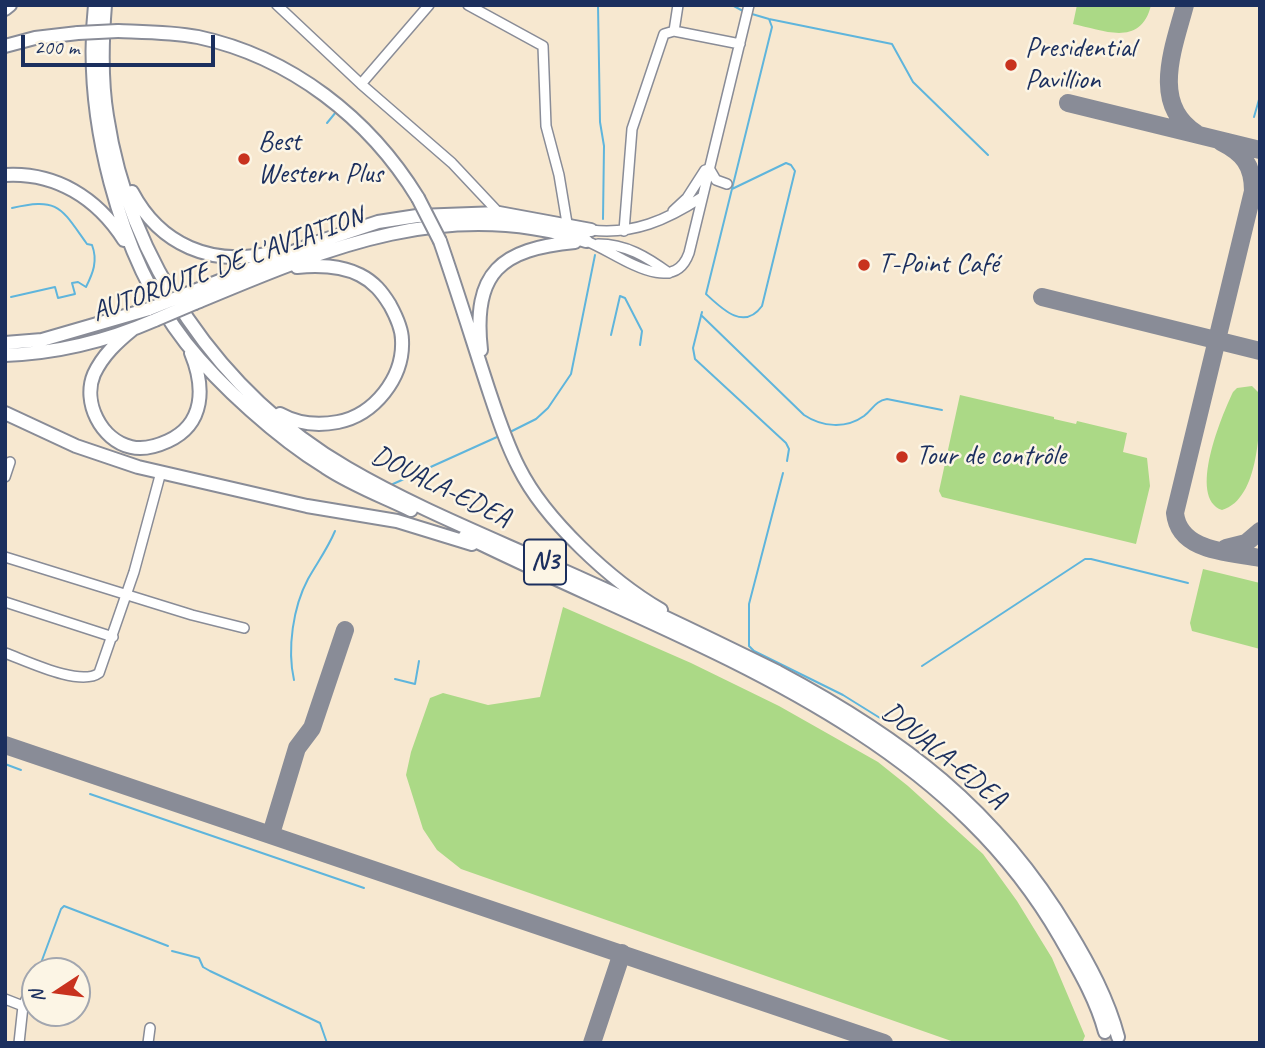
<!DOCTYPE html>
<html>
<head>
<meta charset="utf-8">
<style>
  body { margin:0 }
  #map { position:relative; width:1265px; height:1048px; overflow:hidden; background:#f7e8d0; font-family:Caveat,sans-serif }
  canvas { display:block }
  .frame { position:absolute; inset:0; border:7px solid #1b2f5e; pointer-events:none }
  .north { position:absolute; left:21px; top:957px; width:70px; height:70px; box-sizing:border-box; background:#fcf5e5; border:2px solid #a2a6af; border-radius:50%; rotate:257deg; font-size:19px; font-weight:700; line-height:28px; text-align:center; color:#1b2f5e }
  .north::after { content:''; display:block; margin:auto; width:24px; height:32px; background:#c8321e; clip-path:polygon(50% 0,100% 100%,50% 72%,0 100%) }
  .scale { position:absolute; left:21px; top:35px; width:194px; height:32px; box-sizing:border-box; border:4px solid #1b2f5e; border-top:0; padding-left:9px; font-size:21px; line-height:24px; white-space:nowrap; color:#1b2f5e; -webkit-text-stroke:5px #fcf5e5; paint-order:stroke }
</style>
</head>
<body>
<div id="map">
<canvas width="1265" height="1048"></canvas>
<div class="frame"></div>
<div class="north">N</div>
<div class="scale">200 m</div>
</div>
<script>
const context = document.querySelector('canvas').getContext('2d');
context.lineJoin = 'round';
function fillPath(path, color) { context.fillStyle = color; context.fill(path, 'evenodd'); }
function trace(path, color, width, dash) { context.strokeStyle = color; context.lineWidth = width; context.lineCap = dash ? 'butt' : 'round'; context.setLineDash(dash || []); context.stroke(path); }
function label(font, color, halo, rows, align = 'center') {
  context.font = font + ' Caveat,sans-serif'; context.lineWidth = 5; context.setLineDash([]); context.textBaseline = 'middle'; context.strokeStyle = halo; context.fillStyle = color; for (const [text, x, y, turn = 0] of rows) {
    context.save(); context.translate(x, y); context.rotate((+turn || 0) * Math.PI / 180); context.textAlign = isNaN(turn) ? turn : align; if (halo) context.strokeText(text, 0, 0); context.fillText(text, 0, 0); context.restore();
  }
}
fillPath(new Path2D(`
  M1077,5H1151C1141,48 1103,30 1073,24Z
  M1252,386L1260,394C1260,425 1260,499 1222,510C1187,498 1222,415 1233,392L1237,388Z
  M960,395L1054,417V419L1076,424L1077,421L1127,433L1123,452L1147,458L1150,486L1136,544L942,497L939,491Z
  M1203,569L1260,583V649L1192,631L1190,623Z
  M563,607L691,663L779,706L878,762L908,786L983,854L1017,901L1052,958L1085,1036L1082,1043H957L461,869L437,850L423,829L406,775L411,752L430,698L443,693L488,705L540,697Z`), '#abd986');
trace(new Path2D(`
  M598,5L600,122L604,146L603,219
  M732,5L743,11
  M752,14L769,19L892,44L913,82L988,155
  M1254,117L1260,96
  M327,123L336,112
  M732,189L786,163L791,165L795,171L762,306C744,331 722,309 706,294L772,27L769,19
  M11,297L55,287L58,298L75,294L72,283L78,282L86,287C93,273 98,261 92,245L87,244C61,208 59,197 12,208
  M702,312L693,348L695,359L786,443L789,449L787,461
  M701,315L804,415C822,427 846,429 864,416C873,409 875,401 887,399L942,410
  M611,335L620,296L625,298L642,331L640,345
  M512,431L536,419L548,408L571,374L595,255
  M783,473L749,604V646L754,651L843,695L880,718
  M393,484L497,437
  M922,666L1085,559H1091L1188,583
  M395,679L415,684L419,661
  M294,680C287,649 293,607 308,579C317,563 328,548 335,531
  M5,764L21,770
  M90,794L364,888
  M172,951L199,958L203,967L210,971L320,1023L327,1043
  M38,971L61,909L64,906L168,946
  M30,987L35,980`), '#5fb5dc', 2);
trace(new Path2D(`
  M1185,5C1174,47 1150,104 1196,133
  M1068,103L1260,150
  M1221,142C1243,153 1253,165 1253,191L1175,513C1179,552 1229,552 1260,558
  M1042,297L1260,351
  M1226,548L1246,543L1260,531
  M5,745L884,1043
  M271,834L297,748L312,728L345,630
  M592,1043L622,953`), '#898c97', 18);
trace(new Path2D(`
  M1105,1032L1108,1043`), '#cbc3b9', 12, [12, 6]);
const minor = new Path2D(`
  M277,5L361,84L452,163L499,213
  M468,5L543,46L546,126L559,175L568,229
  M674,31L678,5
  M361,84L429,5
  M709,168L716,180L727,184
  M673,211L687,198L705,170
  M591,230C633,235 667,220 702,197
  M624,231L632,129L664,34L674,31L740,44
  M586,241C615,251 672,300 689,253L749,5
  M598,244C626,244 647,257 669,273
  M5,477L10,462
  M5,557L192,615L244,628
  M5,602L113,637
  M5,653C27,661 80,687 99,673L134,572L161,472
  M5,999L23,1006
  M19,1043L23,1006L30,991
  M148,1043L150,1028`);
const highway = new Path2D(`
  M95,5C83,115 118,256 186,343C220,386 278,438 325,467C352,485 382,496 411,510
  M105,5C102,42 101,80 107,116C129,261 220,394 347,468C412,506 484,535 553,566C628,599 703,635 778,672C902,738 995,808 1069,931C1089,964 1108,999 1118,1037
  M5,9L10,5
  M118,31C145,32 172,32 198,37C291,57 369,118 418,198
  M5,46L35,38L78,33
  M5,175C56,172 97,198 124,240
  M132,192C160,245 212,267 270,253
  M440,241C457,290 472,339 488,388C497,415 506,443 519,468C545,520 611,581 661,610
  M189,293L318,242L378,222L417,216L499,213L591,230
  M195,303C322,250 447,195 586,241
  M133,329C117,342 103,355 94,374C82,402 101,440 131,447C143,450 157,446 168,441C205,424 205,387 191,353
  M5,343L42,340L149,309
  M481,350C472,272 501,249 575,242
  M5,355C58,353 107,341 155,320
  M5,413L76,446L138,467L307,506L397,521L472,544
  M280,414C298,424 317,426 338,422C374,415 404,378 402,340C402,328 396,316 390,305C382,292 374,282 360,275C340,265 318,265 297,267
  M465,536C678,642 934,718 1060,937C1077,967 1096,998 1105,1032`);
trace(minor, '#898c97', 12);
trace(highway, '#898c97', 16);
trace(minor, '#fff', 9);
trace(highway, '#fff', 12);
const highwayBridge = new Path2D(`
  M78,33L118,31
  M418,198L440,241
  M149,309L189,293
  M155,320L195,303`);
trace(highwayBridge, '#898c97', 16, []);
trace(highwayBridge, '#fff', 12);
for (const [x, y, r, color] of [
  [1011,65,7,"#c8321e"],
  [244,159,7,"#c8321e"],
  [864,265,7,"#c8321e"],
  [902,457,7,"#c8321e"]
]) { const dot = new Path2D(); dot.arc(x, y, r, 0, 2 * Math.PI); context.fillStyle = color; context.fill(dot); trace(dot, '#fcf5e5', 2.5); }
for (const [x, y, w] of [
  [545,562,42]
]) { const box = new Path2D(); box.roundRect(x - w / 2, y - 22.5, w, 45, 5); context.fillStyle = '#fcf5e5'; context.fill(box); trace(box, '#1b2f5e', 2); }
label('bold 26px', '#1b2f5e', null, [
  ["N3",545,562]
]);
label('28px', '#1b2f5e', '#fcf5e5', [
  ["Presidential",1025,49],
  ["Pavillion",1025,81],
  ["Best",258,143],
  ["Western Plus",258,175],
  ["T-Point Café",878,265],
  ["Tour de contrôle",916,457]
], 'left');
label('28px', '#1b2f5e', '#fcf5e5', [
  ["AUTOROUTE DE L'AVIATION",228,265,-20],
  ["DOUALA-EDEA",441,487,26],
  ["DOUALA-EDEA",944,756,39]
]);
</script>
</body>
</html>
